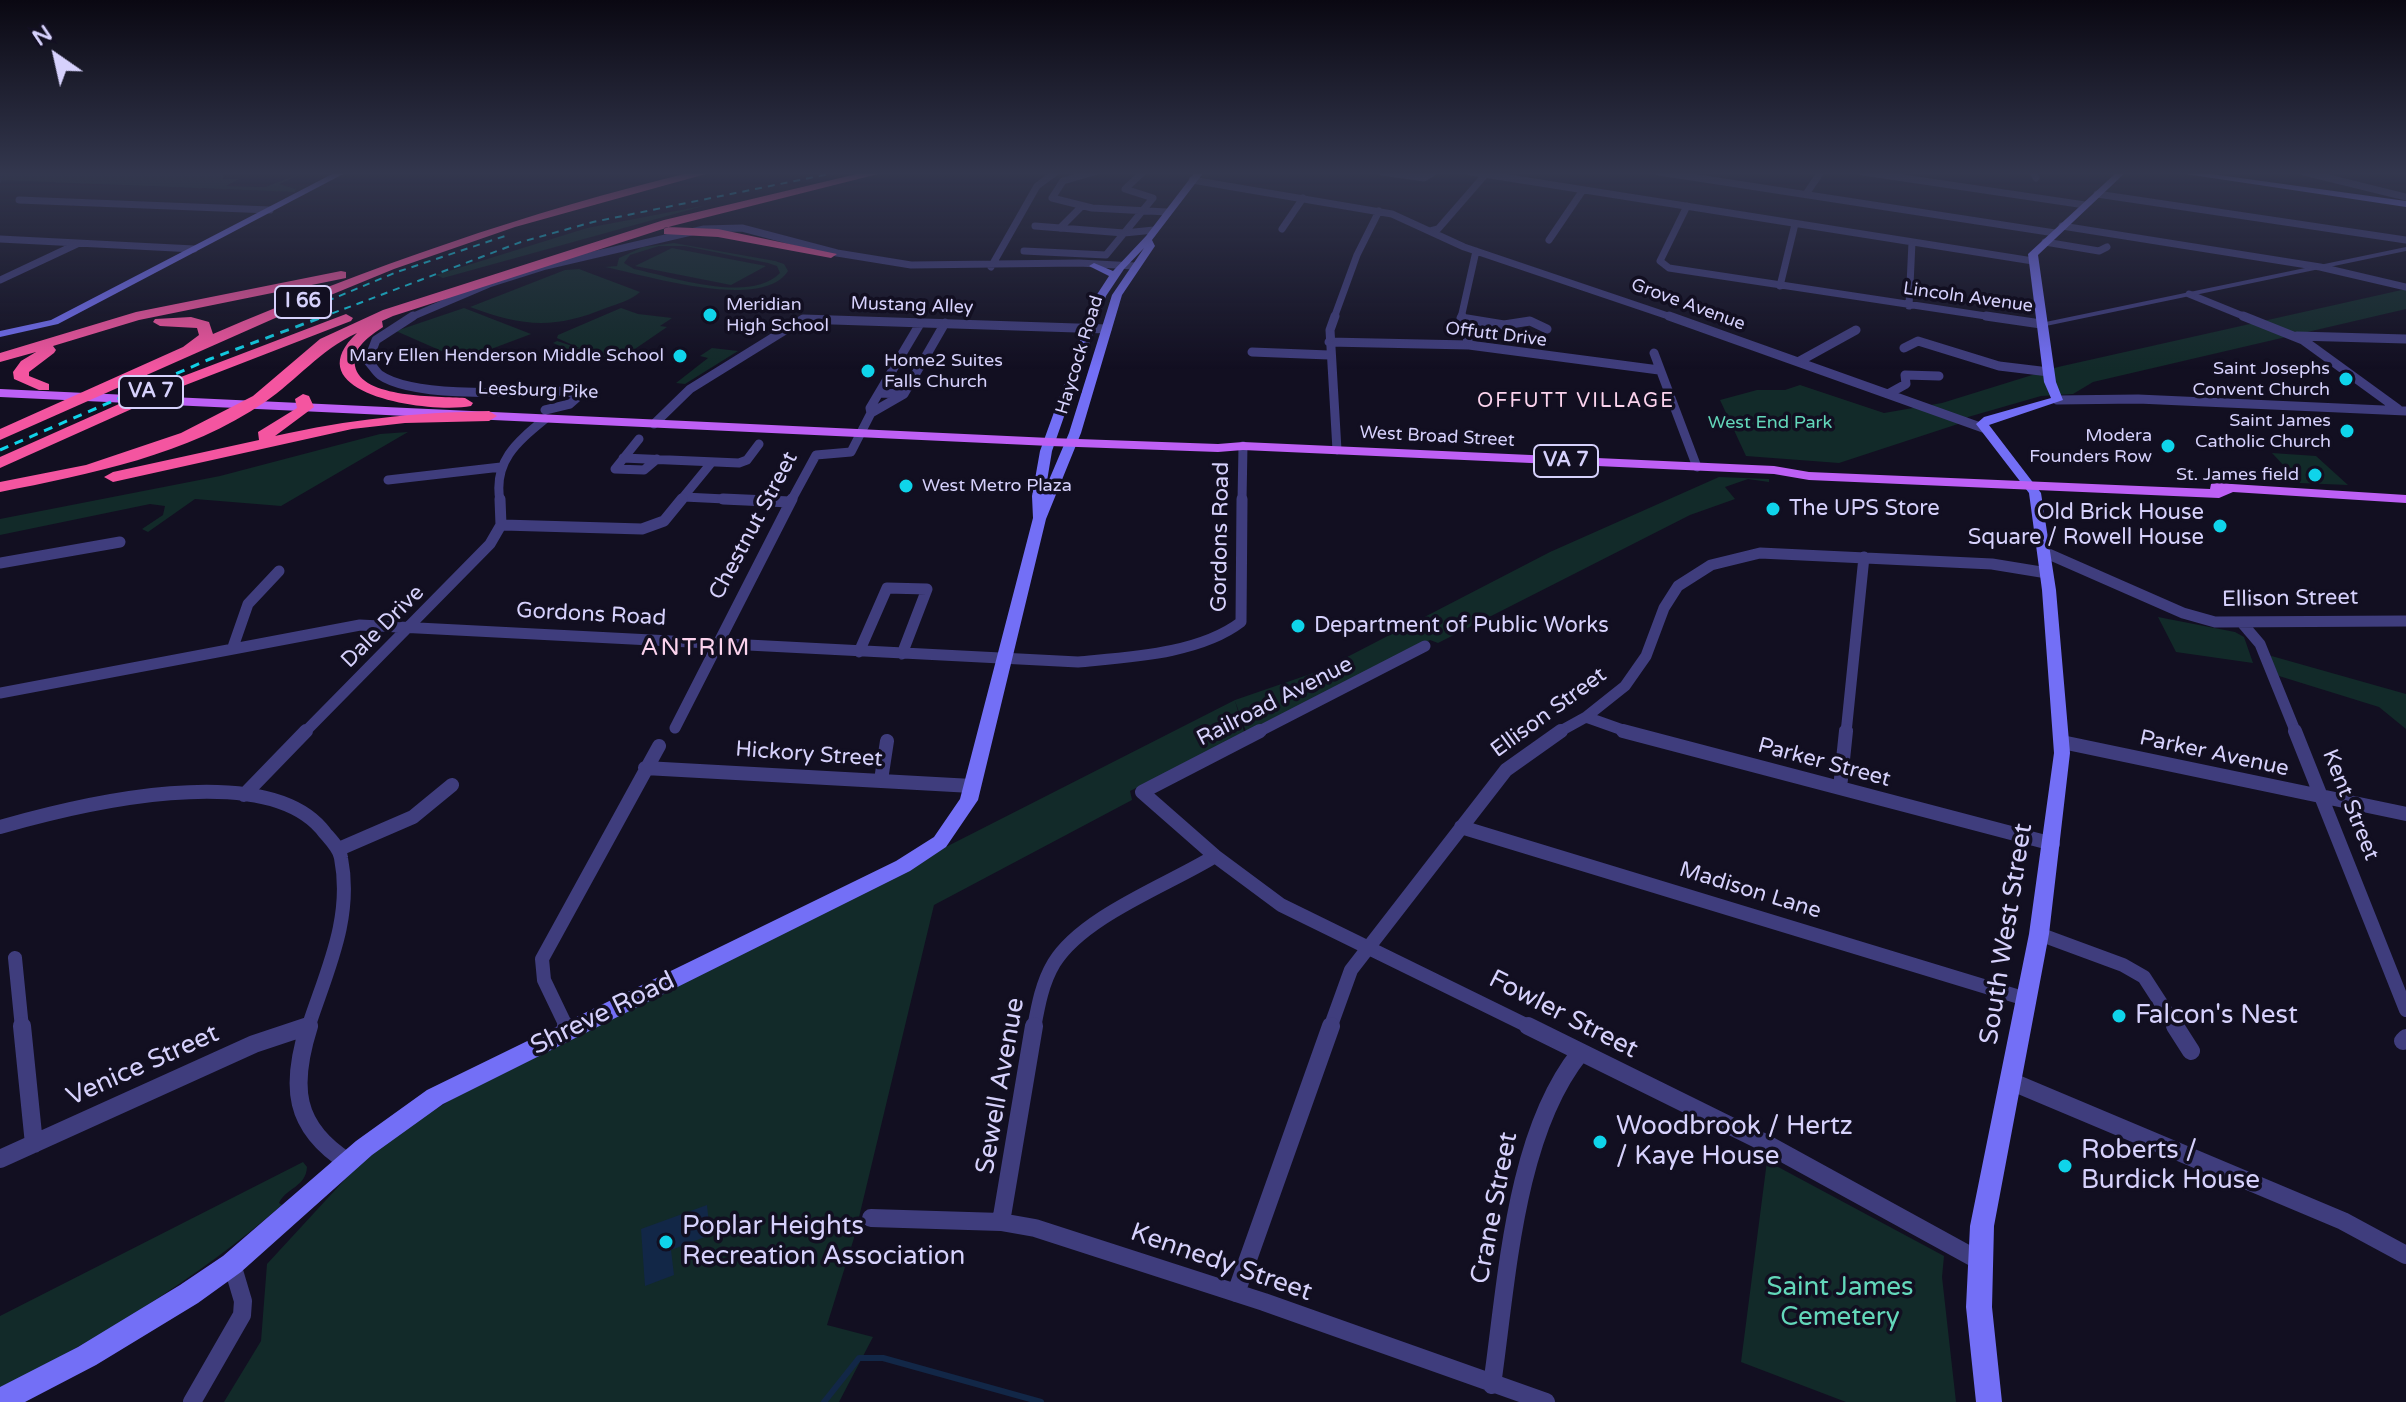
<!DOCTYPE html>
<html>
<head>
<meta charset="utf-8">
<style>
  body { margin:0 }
  #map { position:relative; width:2406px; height:1402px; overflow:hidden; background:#120f21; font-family:"Varela Round",sans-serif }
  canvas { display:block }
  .north { position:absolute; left:16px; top:16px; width:80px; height:80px; -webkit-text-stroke:6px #120f21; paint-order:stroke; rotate:326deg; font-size:22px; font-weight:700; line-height:32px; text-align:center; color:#d6d1fc }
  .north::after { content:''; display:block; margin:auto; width:28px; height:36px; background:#d6d1fc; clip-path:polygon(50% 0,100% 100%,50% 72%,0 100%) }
</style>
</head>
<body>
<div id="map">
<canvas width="2406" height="1402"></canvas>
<div class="north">N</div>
</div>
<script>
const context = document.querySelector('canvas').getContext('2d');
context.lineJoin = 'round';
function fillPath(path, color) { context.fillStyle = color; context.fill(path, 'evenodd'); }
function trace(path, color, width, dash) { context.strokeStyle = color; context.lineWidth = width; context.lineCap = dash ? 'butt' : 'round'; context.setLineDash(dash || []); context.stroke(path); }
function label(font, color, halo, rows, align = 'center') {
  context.font = font + ' "Varela Round",sans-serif'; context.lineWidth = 7; context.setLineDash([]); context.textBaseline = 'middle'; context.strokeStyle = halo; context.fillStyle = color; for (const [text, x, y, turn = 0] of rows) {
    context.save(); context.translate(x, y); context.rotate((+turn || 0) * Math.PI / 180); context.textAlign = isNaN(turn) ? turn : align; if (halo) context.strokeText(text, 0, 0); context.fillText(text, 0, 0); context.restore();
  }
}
fillPath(new Path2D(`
  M0,172H224L223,179H239L226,186L265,187L303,173L279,184L296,189L295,192L0,180Z
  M707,205L443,278L436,275L587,228Z
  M674,243L775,261L784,264L788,271C762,312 645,275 605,267L617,266L619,258L643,247ZM659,246H685L768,263L777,266L780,273C750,304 672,277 634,269L624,263L630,255Z
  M672,248L766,266L731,285L635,266Z
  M579,269L640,292C632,300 617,304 606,308C553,330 521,326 470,307L565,270Z
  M2406,289V309L2093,382L2073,394L2041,396L1968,417L1958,424L1839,463L1746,456L1720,400L1757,390H1785L1800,385L1884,413L1942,403L2058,367Z
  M464,308L531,334L462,360L396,331Z
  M621,308L638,314L672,318L660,326L667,327L632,351L594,360L553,343L557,341L584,350L557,338L558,335Z
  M712,348L738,351L685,384L676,383L708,358L700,356Z
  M408,432L281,506L195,499L148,532L142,529L163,515L165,506L150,504L0,535V519L220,476L380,434Z
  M2272,453L2316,456L2348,485L2300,483Z
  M1719,477L1769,479V482L1748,479L1725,487L1735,499L1690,515L1438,643L1430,640L1247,734L1235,701L1245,735L1130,791L1132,800L934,905L854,1238L827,1325L873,1337L839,1402H224L261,1341L267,1264L361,1162L393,1136L460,1094L1235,700L1322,670L1550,552Z
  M2158,617L2235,632L2244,637L2253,663L2176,652Z
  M2268,655L2406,694V729L2379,707L2279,676Z
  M1767,1161L1944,1256L1942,1277L1956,1402H1846L1741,1362Z
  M303,1162L307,1167C306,1187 286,1188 279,1203L282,1205C196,1280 101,1336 0,1390V1316Z`), '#122a29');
fillPath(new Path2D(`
  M707,1205L710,1235L671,1250L674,1275L645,1286L641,1229Z`), '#122747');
trace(new Path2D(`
  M0,182L3,172`), '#122747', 2);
trace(new Path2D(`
  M824,1402L859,1358H883L1041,1402`), '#122747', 6);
trace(new Path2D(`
  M1094,172L1063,181L1052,198L1092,208L1167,212
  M1382,172L1424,178L1434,172
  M1471,172L2033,261
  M1659,172L2055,233
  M1863,172L2085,205
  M2033,172L2036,178
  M2304,172L2406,197
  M1192,180L1392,214L1464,247L1674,318
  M1806,194L1821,172
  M2097,194L2406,240
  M19,200L270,210
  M1687,206L1660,261L1669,268L1999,318
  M1035,226L1124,233L1154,230
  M2062,226L2320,267L2406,287
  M1060,228L1082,206
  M1282,229L1303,198
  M1430,231L1438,229L1485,175
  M0,239L194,249
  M1549,240L1583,190
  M2045,242L2099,251L2107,247
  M1024,251L1106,255L1153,198L1125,189L1143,172
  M991,267L1037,186L1056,172
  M0,280L77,244
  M1780,286L1795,224
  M2189,294L2248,318
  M1909,306L1912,242
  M409,318L489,284L546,266L704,229L742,228L837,253L911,265L1079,263L1135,266
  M1334,318L1357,255L1379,211
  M1461,318L1476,251`), '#3f3d7d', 7);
trace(new Path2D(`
  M413,316L376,340L368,361C372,365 376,372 380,375C414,399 524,392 566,391L579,396L570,404L545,410
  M1335,316L1330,330L1337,450
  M1462,316L1469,345
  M1669,316L1983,428
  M1986,316L2041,324
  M2243,316L2303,340L2398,409
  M1461,318L1504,325L1530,321L1547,329
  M2297,336L2406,339
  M1329,342L1469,345L1659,370
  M1904,348L1918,341L1999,366L2049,372
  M1252,352L1329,355
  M1654,353L1697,467
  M1798,362L1856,330
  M904,394L945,323
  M1888,394L1906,384L1905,375L1939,376
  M2057,400L2138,399L2406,411
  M871,413L904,394L879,393
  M654,424L690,389L803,319L1107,329
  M639,439L615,469L644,470L657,459
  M623,458L739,463L747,460L759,444
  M388,480L501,467
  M684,497L766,501
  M500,501C493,461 517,442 545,419
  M680,501L712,462
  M791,501L816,455L851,452L871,413L870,408L921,322
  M1242,501L1243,446`), '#3f3d7d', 9);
trace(new Path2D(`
  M723,499L790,502
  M503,525L642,529L664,521L682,499
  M2044,552L2183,613L2215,622L2406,621
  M0,563L120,542
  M2242,623L2260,644L2296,733
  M233,647L248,604L279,571
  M859,652L887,588L927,589L902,654
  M0,693L360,625L1078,662C1129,657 1199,654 1241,622L1242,499
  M1586,717L1631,733
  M675,728L792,499
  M304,733L490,544L501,525L500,499
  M1256,733L1425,646
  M1557,733L1586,717L1625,686L1646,656L1664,608L1678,586L1711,565L1760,553L1992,564L2047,573
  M1846,733L1864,557`), '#3f3d7d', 11);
trace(new Path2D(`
  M1260,731L1142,792L1215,856L1281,905L1532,1028
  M1623,731L2053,844
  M2295,731L2406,1010
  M2062,742L2406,814
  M645,768L972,786
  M881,780L887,741
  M1840,788L1846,731
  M244,795L306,731
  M0,827C77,805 269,757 325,833C331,840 340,849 341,858C353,919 326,972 308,1028
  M1461,827L2026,999
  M339,849L413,817L452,785
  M2039,934L2123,965L2144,977L2177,1028
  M15,958L22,1028
  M302,1028L309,1026
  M567,1028L544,980L542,959L659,746
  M1034,1028C1038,1006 1042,983 1054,963C1083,916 1168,885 1215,856
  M1330,1028L1351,970L1506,770L1561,731`), '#3f3d7d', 14);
trace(new Path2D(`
  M22,1026L34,1144
  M309,1026C290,1086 293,1127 348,1162
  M566,1026L568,1030
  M1528,1026L1763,1142L1978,1260
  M2175,1026L2191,1051
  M2403,1041L2406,1038
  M2010,1081L2343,1221L2406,1255
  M0,1159L254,1044L308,1026
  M871,1218L1001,1222L1035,1228L1264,1302L1546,1402
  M1001,1222L1034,1026
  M1236,1293L1331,1026
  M1492,1385C1507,1282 1514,1135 1580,1053
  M192,1402L242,1315L243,1301L232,1264`), '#3f3d7d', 18);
fillPath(new Path2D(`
  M2406,247V251L2041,327L2036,324Z`), '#3f3d7d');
fillPath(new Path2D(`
  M336,172H347L58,324L0,337V331L51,320Z
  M1195,172H1204L1152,240L1155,246L1122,295L1081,433L1046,519L978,800L946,847L910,871L443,1104L372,1155L241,1272L198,1303L96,1365L25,1402H0V1387L78,1347L180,1285L223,1256L356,1141L427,1090L896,861L934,837L960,799L1033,518L1032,496L1040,451L1096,296L1109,276L1089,266L1094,263L1113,271L1146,236ZM1144,248L1112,295L1069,433L1046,487L1052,451L1106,296L1124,269Z
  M2117,172H2126L2038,255L2056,382L2063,400L1989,425L2041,493L2056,590L2070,753L2049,934L1994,1226L1992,1307L2002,1402H1976L1966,1307L1970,1226L2029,934L2054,753L2042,590L2029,493L1976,424L1984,417L2051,398L2044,382L2028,254Z
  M2172,172H2197L2406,201V207Z`), '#736ff6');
fillPath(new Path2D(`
  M0,389L1050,438L1218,444L1243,442L1774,466L1809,472L2210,489L2211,484L2216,483L2406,495V503L2233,492L2219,498L1809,480L1774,474L1243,450L1218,452L1050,446L0,397Z`), '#bd60f5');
fillPath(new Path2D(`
  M692,172H713L515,227L394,269L282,315L0,440V429L183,347L199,335L197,328L160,326L153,322L155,319L191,317L209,322L213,334C369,267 527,212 692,172Z
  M865,172H886L672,226L393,316L382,321L383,327C370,336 352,347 355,366C361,399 439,396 465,398L473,403L471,406C433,414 291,395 357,333C320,350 297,380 265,402C188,455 90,474 0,492V482L86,465L181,433L253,396L320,339L383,310L664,220Z
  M668,227L718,229L837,254L831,258L718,237L664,234V228Z
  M341,271L346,272V278L139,320L53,346L56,350L54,353L29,372V376L49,384V390H39L14,379L13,372L21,361L36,352L0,362V353L136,312Z
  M346,314L353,318L351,321L183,386L0,468V457L173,380Z
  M303,394L309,396L314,407L275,436C351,419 412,413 489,411L497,416L489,421L405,423L352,429L113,482L104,477L113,472L259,440L258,432L297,408L295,399Z`), '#f455a0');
trace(new Path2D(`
  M303,311L397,272L505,236
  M320,318L521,242L593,222L839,172`), '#0fd4ea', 2, [7, 6]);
trace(new Path2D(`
  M0,450L210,359L325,316`), '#0fd4ea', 3, [9, 7]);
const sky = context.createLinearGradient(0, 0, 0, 369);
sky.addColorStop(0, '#0a0812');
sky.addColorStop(0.47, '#33374e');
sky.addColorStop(1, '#33374e00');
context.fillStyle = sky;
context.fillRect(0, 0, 2406, 369);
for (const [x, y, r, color] of [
  [710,315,8,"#0fd4ea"],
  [680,356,8,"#0fd4ea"],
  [868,371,8,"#0fd4ea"],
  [2346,379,8,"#0fd4ea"],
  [2347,431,8,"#0fd4ea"],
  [2168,446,8,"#0fd4ea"],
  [2315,475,8,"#0fd4ea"],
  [906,486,8,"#0fd4ea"],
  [1773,509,8,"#0fd4ea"],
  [2220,526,8,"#0fd4ea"],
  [1298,626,8,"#0fd4ea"],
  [2119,1016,8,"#0fd4ea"],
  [1600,1142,8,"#0fd4ea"],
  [2065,1166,8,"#0fd4ea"],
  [666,1242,8,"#0fd4ea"]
]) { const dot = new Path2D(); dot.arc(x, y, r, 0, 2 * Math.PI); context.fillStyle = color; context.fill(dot); trace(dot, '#120f21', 3); }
label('18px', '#d6d1fc', '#120f21', [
  ["Lincoln Avenue",1968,298,8],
  ["Grove Avenue",1688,305,20],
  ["Mustang Alley",912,306,2],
  ["Offutt Drive",1496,335,7],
  ["Haycock Road",1080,355,-73],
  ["Leesburg Pike",538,391,2],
  ["West Broad Street",1437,437,3]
]);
label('18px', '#d6d1fc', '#120f21', [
  ["Meridian",726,305,"left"],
  ["High School",726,326,"left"],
  ["Mary Ellen Henderson Middle School",664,356],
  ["Home2 Suites",884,361,"left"],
  ["Falls Church",884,382,"left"],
  ["Saint Josephs",2330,369],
  ["Convent Church",2330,390],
  ["Saint James",2331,421],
  ["Catholic Church",2331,442],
  ["Modera",2152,436],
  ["Founders Row",2152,457],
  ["St. James field",2299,475],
  ["West Metro Plaza",922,486,"left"]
], 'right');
label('18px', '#63d7ba', '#120f21', [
  ["West End Park",1770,423]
]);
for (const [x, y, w] of [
  [303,302,56],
  [151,392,64],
  [1566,461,64]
]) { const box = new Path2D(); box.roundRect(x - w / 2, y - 16, w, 32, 6); context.fillStyle = '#120f21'; context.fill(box); trace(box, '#d6d1fc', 2); }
label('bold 20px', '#d6d1fc', null, [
  ["I 66",303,302],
  ["VA 7",151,392],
  ["VA 7",1566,461]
]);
context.letterSpacing = '2px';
label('20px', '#fcd3ed', '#120f21', [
  ["OFFUTT VILLAGE",1576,402]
]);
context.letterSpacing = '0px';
label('22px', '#d6d1fc', '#120f21', [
  ["The UPS Store",1789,509],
  ["Old Brick House",2204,513,"right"],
  ["Square / Rowell House",2204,538,"right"],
  ["Department of Public Works",1314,626]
], 'left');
label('22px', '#d6d1fc', '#120f21', [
  ["Chestnut Street",754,526,-62],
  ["Gordons Road",1221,537,-89],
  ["Ellison Street",2290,599,-1],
  ["Gordons Road",591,615,3],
  ["Dale Drive",383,627,-45],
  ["Railroad Avenue",1275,702,-27],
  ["Ellison Street",1549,713,-36],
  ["Parker Avenue",2214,754,12],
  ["Hickory Street",809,755,4],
  ["Parker Street",1824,763,15],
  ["Kent Street",2350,805,68],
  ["Madison Lane",1750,891,17]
]);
context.letterSpacing = '2px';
label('24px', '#fcd3ed', '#120f21', [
  ["ANTRIM",696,649]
]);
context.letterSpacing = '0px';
label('26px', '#d6d1fc', '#120f21', [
  ["South West Street",2007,934,-81],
  ["Shreve Road",603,1014,-26],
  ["Fowler Street",1563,1015,27],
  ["Venice Street",143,1066,-24],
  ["Sewell Avenue",1001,1086,-80],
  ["Crane Street",1495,1208,-79],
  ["Kennedy Street",1221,1263,19]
]);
label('26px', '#d6d1fc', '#120f21', [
  ["Falcon's Nest",2135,1016],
  ["Woodbrook / Hertz",1616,1127],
  ["/ Kaye House",1616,1157],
  ["Roberts /",2081,1151],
  ["Burdick House",2081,1181],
  ["Poplar Heights",682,1227],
  ["Recreation Association",682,1257]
], 'left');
label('26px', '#63d7ba', '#120f21', [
  ["Saint James",1840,1288],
  ["Cemetery",1840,1318]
]);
</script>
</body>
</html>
